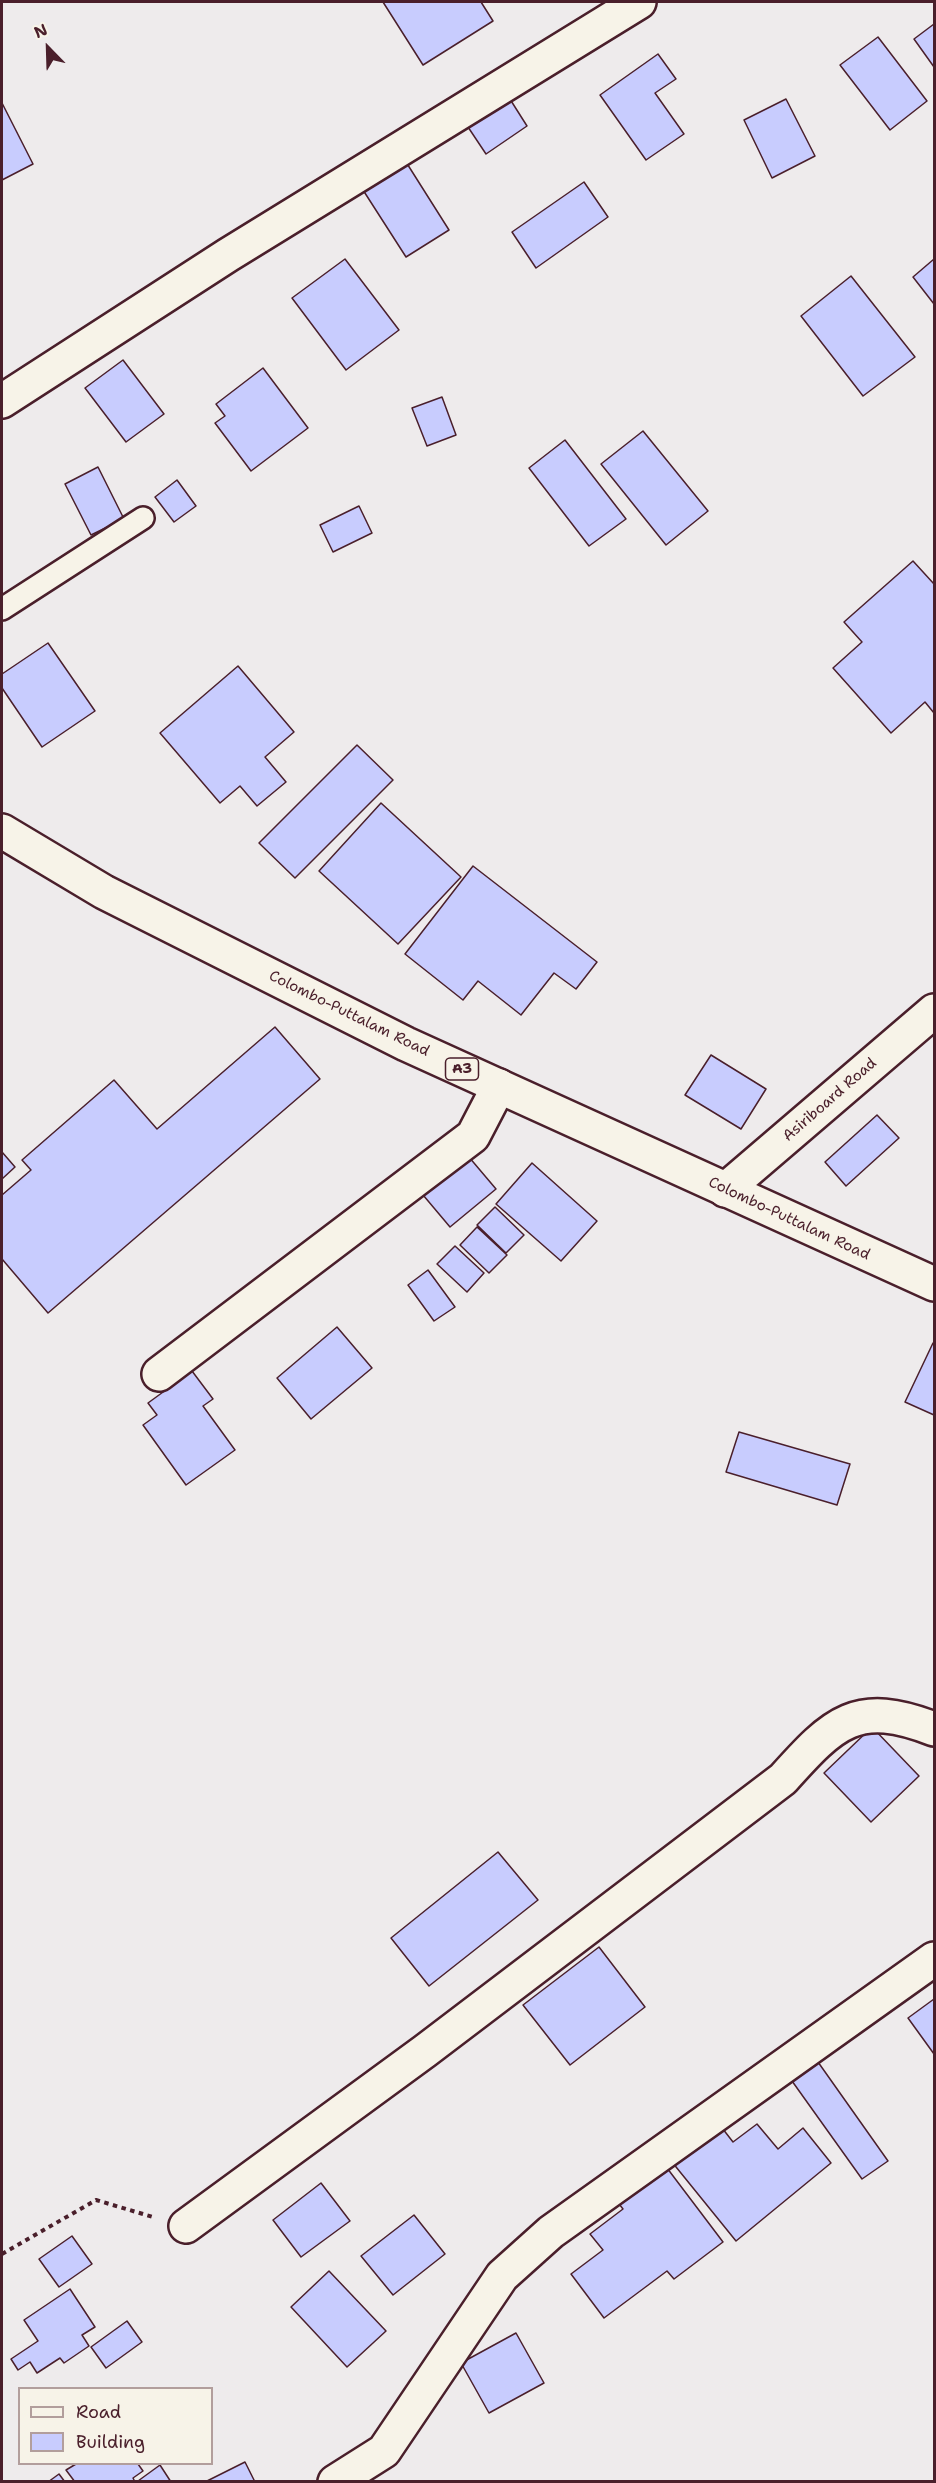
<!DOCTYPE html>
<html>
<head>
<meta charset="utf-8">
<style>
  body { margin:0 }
  #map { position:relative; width:936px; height:2483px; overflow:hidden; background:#eeebec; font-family:"Shantell Sans",sans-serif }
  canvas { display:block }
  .frame { position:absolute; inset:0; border:3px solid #4a1f2b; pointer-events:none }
  .legend { position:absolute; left:18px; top:2387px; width:195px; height:78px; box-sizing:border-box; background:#f7f3e8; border:2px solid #b29e9c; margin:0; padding:8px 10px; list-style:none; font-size:18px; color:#4a1f2b }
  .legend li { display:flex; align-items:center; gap:12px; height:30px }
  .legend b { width:30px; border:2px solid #b29e9c }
  .north { position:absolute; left:18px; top:18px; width:60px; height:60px; -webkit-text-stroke:4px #f7f3e8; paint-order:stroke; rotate:337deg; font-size:16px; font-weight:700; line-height:24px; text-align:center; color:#4a1f2b }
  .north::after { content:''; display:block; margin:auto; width:21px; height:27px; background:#4a1f2b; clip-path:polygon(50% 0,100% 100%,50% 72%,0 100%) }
</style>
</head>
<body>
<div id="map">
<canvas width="936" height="2483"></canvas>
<div class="frame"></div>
<ul class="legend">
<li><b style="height:8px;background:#f7f3e8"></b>Road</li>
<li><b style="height:16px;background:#c8ccfe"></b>Building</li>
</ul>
<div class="north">N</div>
</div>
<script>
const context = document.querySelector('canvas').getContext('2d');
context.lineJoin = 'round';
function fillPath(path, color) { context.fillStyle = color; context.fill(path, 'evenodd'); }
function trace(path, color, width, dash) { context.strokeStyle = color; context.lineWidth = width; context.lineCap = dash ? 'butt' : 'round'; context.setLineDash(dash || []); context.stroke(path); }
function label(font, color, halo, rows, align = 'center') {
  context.font = font + ' "Shantell Sans",sans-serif'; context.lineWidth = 6; context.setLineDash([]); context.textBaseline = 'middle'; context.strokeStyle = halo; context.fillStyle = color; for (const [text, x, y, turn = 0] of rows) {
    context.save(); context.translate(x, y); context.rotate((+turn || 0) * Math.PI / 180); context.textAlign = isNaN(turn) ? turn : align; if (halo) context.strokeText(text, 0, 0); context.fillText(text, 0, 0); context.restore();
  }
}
const building = new Path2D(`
  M383,2H481L493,21L423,65Z
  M934,24V67L914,39Z
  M878,37L927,101L890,130L840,65Z
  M658,54L676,79L655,93L684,134L646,160L600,95Z
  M508,96L527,126L486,154L466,124Z
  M786,99L815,156L772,178L744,120Z
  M2,103L33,164L2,180Z
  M406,162L449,230L406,257L363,190Z
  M584,182L608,217L536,268L512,232Z
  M345,259L399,330L346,370L292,298Z
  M934,259V304L913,277Z
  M851,276L915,357L863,396L801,316Z
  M123,360L164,414L126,442L85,388Z
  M263,368L308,428L251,471L215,423L225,416L216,404Z
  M442,397L456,435L427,446L412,408Z
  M643,431L708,511L666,545L601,464Z
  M565,440L626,519L589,546L529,468Z
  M98,467L124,519L91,535L65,484Z
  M177,480L196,506L174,522L155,497Z
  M359,506L372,533L333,552L320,525Z
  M913,561L934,584V713L925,702L891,733L833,668L862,642L844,622Z
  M48,643L95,711L42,747L2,688V674Z
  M238,666L294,732L265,757L286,782L257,806L240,786L220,803L160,733Z
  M357,745L393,780L295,878L259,843Z
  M381,803L461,877L398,944L319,871Z
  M473,866L597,962L576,989L554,973L521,1015L478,981L463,1000L405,954Z
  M275,1027L320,1079L48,1313L2,1259V1195L31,1170L22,1160L114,1080L157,1129Z
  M711,1055L766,1089L741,1129L685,1095Z
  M877,1115L899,1138L846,1186L825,1162Z
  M463,1150L496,1189L450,1227L418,1189Z
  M2,1152L15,1167L2,1179Z
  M532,1163L597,1221L561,1261L496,1204Z
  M495,1207L524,1235L506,1253L477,1225Z
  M477,1227L507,1255L489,1273L460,1245Z
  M455,1246L484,1273L467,1292L437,1264Z
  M428,1270L455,1307L434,1321L408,1285Z
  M337,1327L372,1368L311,1419L277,1378Z
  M933,1343L934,1344V1415L905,1402Z
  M192,1371L213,1399L203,1406L235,1450L186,1485L143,1425L157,1415L148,1403Z
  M739,1432L850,1464L837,1505L726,1472Z
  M872,1727L919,1776L871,1822L824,1773Z
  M498,1852L538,1900L429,1986L391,1938Z
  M599,1947L645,2007L570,2065L523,2005Z
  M934,1999V2054L908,2018Z
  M818,2062L888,2161L862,2179L792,2081Z
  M719,2124L733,2142L757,2124L778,2149L803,2128L831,2163L736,2241L672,2162Z
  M664,2164L723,2242L674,2279L667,2271L604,2318L571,2274L603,2250L590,2234L623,2209L616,2200Z
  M321,2183L350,2221L301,2257L273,2220Z
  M414,2215L445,2254L393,2295L361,2256Z
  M72,2236L92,2264L59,2287L39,2259Z
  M329,2271L386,2331L347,2367L291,2307Z
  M70,2289L95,2327L82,2335L89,2346L64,2363L60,2358L37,2373L30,2362L18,2370L11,2359L38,2341L24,2320Z
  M127,2321L142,2342L106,2368L91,2347Z
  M516,2333L544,2383L489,2413L461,2363Z
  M245,2462L255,2482H205Z
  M76,2464H138L143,2471L133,2478L135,2482H75L66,2470Z
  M160,2465L171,2482H139L138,2481Z
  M59,2474L65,2482H48Z`);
fillPath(building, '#c8ccfe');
trace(building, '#4a1f2b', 1.5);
const lane = new Path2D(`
  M2,609L143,518`);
const street = new Path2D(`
  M2,401L228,255L639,2
  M725,1190L934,1011
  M159,1374L473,1136L499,1086
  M186,2226L425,2051L783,1779C834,1722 857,1699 934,1729
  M335,2482L384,2451L502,2276L551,2232L934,1959`);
const highway = new Path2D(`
  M2,831L104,892L406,1044L934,1284`);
trace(lane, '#4a1f2b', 26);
trace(street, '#4a1f2b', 38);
trace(highway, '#4a1f2b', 38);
trace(new Path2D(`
  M2,2254L96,2200L153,2217`), '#4a1f2b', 4, [4.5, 4.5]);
trace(lane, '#f7f3e8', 21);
trace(street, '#f7f3e8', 33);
trace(highway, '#f7f3e8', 33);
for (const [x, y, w] of [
  [462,1069,33]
]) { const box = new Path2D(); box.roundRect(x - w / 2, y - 11, w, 22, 4.5); context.fillStyle = '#f7f3e8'; context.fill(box); trace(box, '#4a1f2b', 1.5); }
label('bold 14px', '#4a1f2b', null, [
  ["A3",462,1069]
]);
label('15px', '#4a1f2b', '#f7f3e8', [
  ["Colombo-Puttalam Road",349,1014,26],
  ["Asiriboard Road",830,1100,-41],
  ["Colombo-Puttalam Road",789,1219,25]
]);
</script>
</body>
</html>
